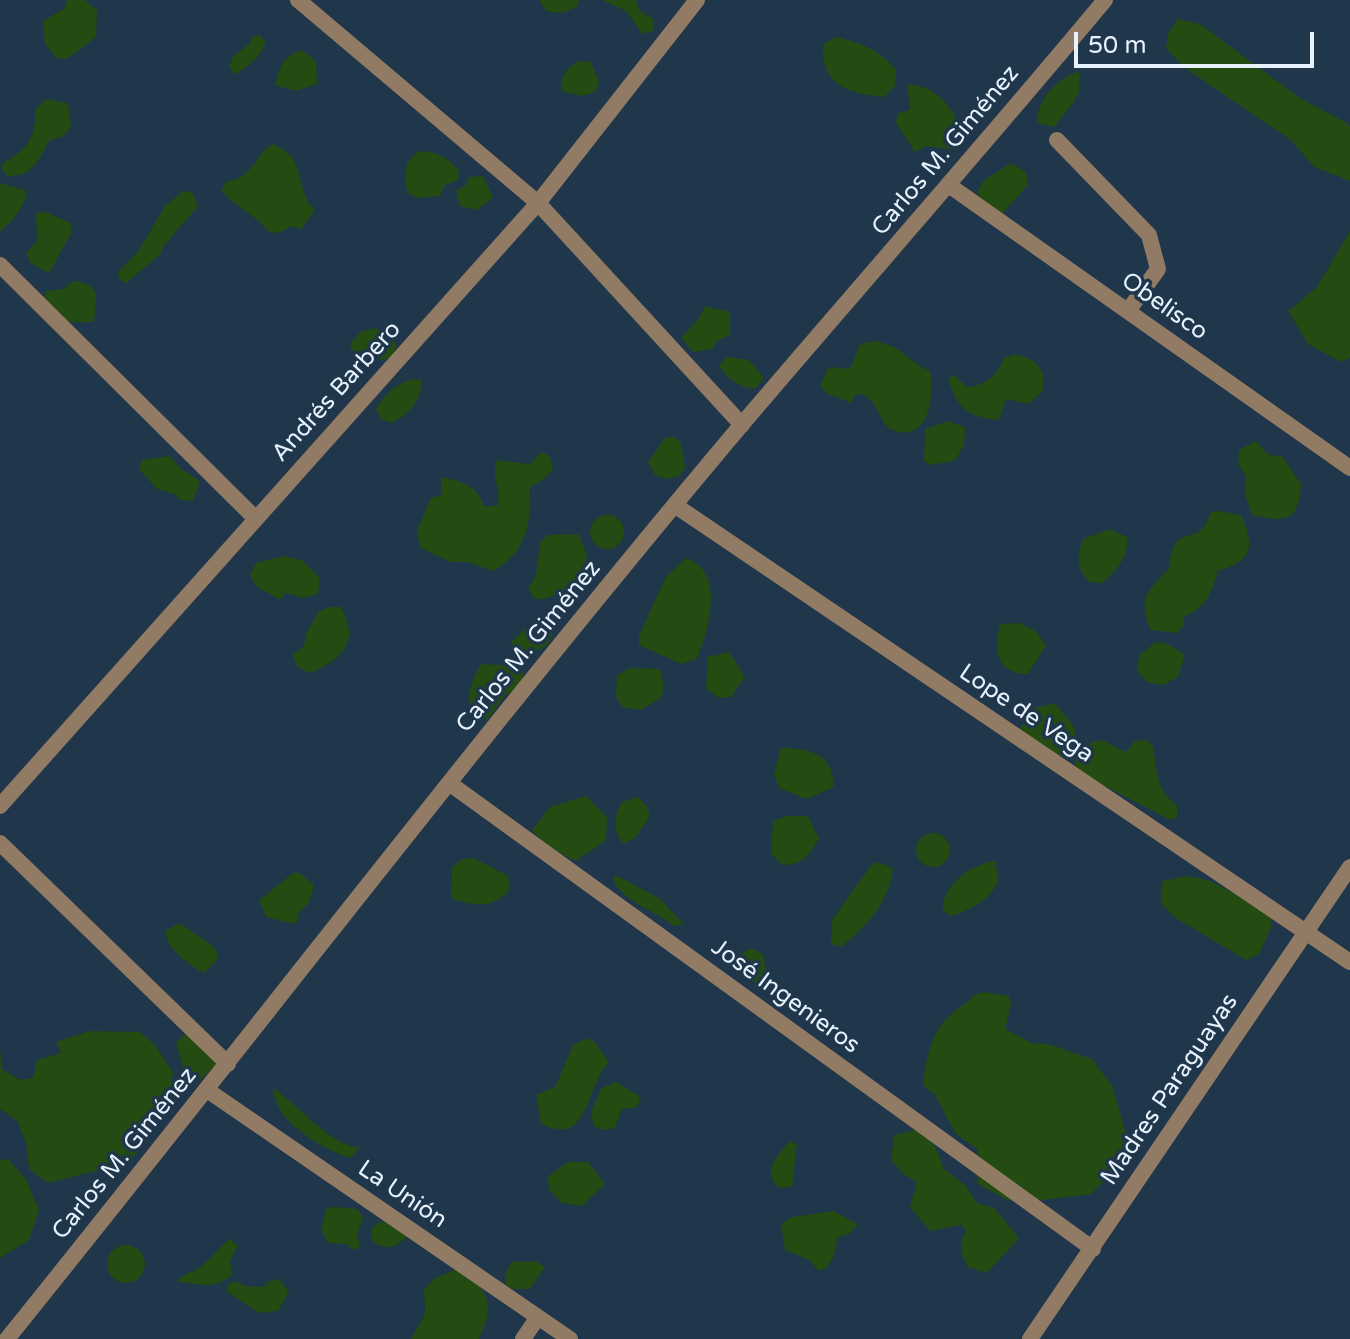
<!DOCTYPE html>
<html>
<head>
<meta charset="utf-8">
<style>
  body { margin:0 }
  #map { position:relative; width:1350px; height:1339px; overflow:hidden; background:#1f364b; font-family:"Varela Round",sans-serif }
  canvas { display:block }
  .scale { position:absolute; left:1074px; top:32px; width:240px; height:36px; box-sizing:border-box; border:4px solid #e7f2fd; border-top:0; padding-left:10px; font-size:24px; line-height:28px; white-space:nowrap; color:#e7f2fd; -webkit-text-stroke:6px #1f364b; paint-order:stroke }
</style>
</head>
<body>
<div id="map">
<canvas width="1350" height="1339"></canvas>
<div class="scale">50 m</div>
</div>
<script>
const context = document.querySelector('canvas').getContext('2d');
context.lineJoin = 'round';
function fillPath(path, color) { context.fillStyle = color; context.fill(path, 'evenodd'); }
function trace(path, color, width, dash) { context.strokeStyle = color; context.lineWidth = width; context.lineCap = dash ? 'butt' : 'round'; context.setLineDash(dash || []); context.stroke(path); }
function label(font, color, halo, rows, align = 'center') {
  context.font = font + ' "Varela Round",sans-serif'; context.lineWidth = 7; context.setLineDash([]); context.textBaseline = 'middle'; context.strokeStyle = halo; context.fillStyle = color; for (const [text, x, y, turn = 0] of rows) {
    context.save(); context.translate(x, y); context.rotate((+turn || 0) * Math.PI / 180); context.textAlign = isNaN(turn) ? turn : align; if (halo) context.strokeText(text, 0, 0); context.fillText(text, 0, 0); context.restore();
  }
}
fillPath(new Path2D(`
  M67,0H85L97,10L96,37L67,59L56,58L45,44L43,21L65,8Z
  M539,0H579L577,7L562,13L546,11Z
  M602,0H636L639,10L653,19V31L642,34L626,11Z
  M1178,19L1200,24L1301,99L1347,123L1350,127V181L1314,167L1291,140L1185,68L1166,48L1168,34Z
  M260,35L266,42C261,57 247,67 234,75L229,66L233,57L250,43L252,37Z
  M837,37C862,44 879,49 896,70L895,86L884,97C848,93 821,87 823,44Z
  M302,50L316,61L317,84L296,91L275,85C280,67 283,56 302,50Z
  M579,61L591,62L599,82L596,92L580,96L562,91C560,74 566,69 579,61Z
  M1079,71C1083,103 1070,102 1055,127L1037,123C1037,98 1057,79 1079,71Z
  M907,84C940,85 958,114 966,144L957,150L926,146L915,152L896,123L898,113L910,110Z
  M45,99L68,103L71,127L64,136L50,140C38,159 34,177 8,176L2,170V164C27,149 36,139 35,110Z
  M272,144C310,158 292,187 315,210L301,229L292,226L278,233L269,232C255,214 236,208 221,190L227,181C250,181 257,153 272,144Z
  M418,151C437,152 447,156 459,171L458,180L445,185L440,196L417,198L408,193L405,183L407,162Z
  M1011,163L1026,172L1028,185L1001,215L982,205L977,192L983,181Z
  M483,176L493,197L477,210L460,206L456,191L466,185L469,177Z
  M0,183L27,191C24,209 12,221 0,232Z
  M183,191L192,192L198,206L163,247L161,254L126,283L119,279L118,272L137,253L165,206Z
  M45,212L71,223L72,232L49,273L30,263L26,253L37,241L36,213Z
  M1350,231V358L1341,362L1308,344L1288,311L1317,287Z
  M73,281C103,283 96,300 94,322H65L44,310L46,291L63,289Z
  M705,306L730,312V335L717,341L712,349L693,352L681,338L699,318Z
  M374,328L390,334L396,344L394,357L381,360L352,350L350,344L360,332Z
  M876,341C905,348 906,360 930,371C934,392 931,442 895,431C875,425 881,393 855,394L852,403L828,394L820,386L829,367L850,369L860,344Z
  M1016,354C1037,360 1046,368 1043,391L1028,404L1006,399L999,420C969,417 959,411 948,380L953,375L968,387C987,384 997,376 1004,358Z
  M727,357L749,360L764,378L755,389C738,387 729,379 719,366Z
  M413,379L422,380C421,402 410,413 392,423L381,419L376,409C387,392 394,385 413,379Z
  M948,421L965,427L964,445L955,461L930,465L924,461L925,429Z
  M673,436L681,443L685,468L679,476L667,479L655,475L648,462L664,439Z
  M1256,441L1269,455L1282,456L1301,484C1299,523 1286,522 1252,515L1245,494L1246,476L1238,465L1239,450Z
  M541,452L550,456L553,469L547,477L529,488C533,523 525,555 492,571L468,562H451L420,548L417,530L431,498L441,495V477C461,481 477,485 484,506H497C503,490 490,479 497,460L530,464Z
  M170,456L180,468L200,481L193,501L179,500L175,494L157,489L139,469L142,460Z
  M1222,511L1242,516C1254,548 1254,560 1218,571C1211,595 1206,607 1184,617V625L1177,633L1150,630C1138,593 1147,594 1169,568C1175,514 1197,555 1211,512Z
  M590 532a17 17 0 1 1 34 0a17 17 0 1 1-34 0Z
  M1110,529L1127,537C1128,558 1118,570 1102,583L1090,582C1075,567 1077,558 1083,539Z
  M579,534L587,556L583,589C558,585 554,602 535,599L528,589L536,575L540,543L547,535Z
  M283,556L302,560L320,578L318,594L303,598L286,593L280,600L256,586L250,575L256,563Z
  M686,558C726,571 709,630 697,659L681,664L639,645V635L666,577Z
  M330,607H341C360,640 344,659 310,673C300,670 294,665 293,654L304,646L306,634L319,611Z
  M538,623L553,631C549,652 536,650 518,652L510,643L528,626Z
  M1019,623L1036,631L1046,646L1028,674C996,674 993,650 1000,624Z
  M1156,642L1168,644L1185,655L1178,677L1163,685L1147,682L1137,671L1139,655Z
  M729,652L745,677L731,697L719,698L706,689L708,657Z
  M481,664L514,666L524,673L518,690L506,694L488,719C458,715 470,682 481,664Z
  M629,668L660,669L664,685L662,697L641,710L622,707L616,697L617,676Z
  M1056,704L1074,727L1077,743L1060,757L1018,744C1022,717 1028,705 1056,704Z
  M1102,740L1126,752L1135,741L1146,740L1153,746C1157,768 1155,791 1177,805V817L1170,820L1109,788L1074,774C1074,754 1082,743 1102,740Z
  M781,748C811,749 833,753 834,787L806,799L779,788L774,774Z
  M586,796L607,817L606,840L576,861L547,847L532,830L550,807Z
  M637,797L647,806L650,816L636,837L623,844C613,830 613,817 622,802Z
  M787,816H808L819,839C809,856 803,865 782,865L771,854L773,821Z
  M916 850a17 17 0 1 1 34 0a17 17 0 1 1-34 0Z
  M474,858L508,876L510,889C496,909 472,907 451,898L452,867L462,859Z
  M996,861C995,866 997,870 998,874C1000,896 969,911 951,916L943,911C940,886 972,863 996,861Z
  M878,862L893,868C890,902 866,927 841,947L831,944L832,920L872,864Z
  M293,873H300L314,885L309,903L297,914L299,919L294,924L266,917L259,900Z
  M615,875L659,898L684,924L674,926C654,909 626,905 613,880Z
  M1187,876L1208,880L1273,914L1271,928L1259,954L1246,960L1174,917L1161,903L1162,881Z
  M179,923L212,945L218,954L216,961L204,973C187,964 168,950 165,931Z
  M751,948L763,954L768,981L762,987C750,979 730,975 733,958Z
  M984,992L1009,996L1011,1005L1005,1029L1032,1043L1048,1044L1092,1059L1112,1086L1130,1147L1118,1167L1091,1194L1024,1202L1007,1200L978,1184V1150L955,1133L935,1095L923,1085C927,1056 930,1031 955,1011C962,1005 967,1004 973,995Z
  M90,1031L140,1032L156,1046L173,1072L169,1107L143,1147L126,1163L48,1183L29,1169L26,1142L17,1121L0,1109V1049L2,1069L20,1080L33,1078L37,1060L61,1053L56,1042Z
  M186,1033H209L221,1060L201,1079L192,1080L183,1069L176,1042Z
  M587,1038L595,1042L609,1062C584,1088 590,1148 541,1124L536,1095L555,1087L573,1045Z
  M616,1082L641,1097L637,1107L622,1109L615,1128L603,1130L594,1126L591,1112L601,1088Z
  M273,1088C301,1106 326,1143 360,1148L350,1158C321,1148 274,1122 273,1088Z
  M915,1130C931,1136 939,1150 943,1168L965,1185L977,1203L994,1208L1019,1238L987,1273L968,1267C961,1256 958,1242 966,1231L961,1225L930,1231L910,1207L917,1182L903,1174L891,1160L894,1135Z
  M789,1141L797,1144L792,1187L779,1188C761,1171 778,1156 789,1141Z
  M8,1159L26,1179L39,1210L29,1240L0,1258V1160Z
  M568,1162H588L605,1184L582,1206L562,1203L549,1190L548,1176Z
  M334,1207L357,1209L363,1217L357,1236L361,1247L353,1250L347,1244L327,1243L321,1228L327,1208Z
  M833,1211L858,1224L849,1234L838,1237C834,1251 835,1266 819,1271L809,1260L785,1250L781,1224L792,1217Z
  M402,1218L412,1231C400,1245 391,1253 373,1242L370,1231L377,1223Z
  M230,1239L238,1246L230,1261L232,1275C213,1291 200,1283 177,1282C184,1272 191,1274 200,1267C211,1260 218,1247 230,1239Z
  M107 1264a19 19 0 1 1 38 0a19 19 0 1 1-38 0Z
  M536,1261L545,1267L530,1289H512L506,1285L505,1274L512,1262Z
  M456,1269L466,1278L474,1279C493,1302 491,1312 479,1339H411L425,1314L424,1289L434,1279Z
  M279,1279L289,1292L278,1311L259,1313L226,1291L228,1284L235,1281L245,1286L263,1287L269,1281Z`), '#234b12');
trace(new Path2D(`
  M1057,140L1149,235L1158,269L1128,311`), '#927b64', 16);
trace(new Path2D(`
  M298,0L538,203L742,425
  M950,186L1350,468
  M0,265L256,519
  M676,506L1350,962
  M449,783L1093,1249
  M0,806L538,203L697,0
  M0,843L228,1064
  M207,1090L570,1339
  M7,1339C253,1034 491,722 743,423C863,282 986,143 1105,0
  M523,1339L538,1317
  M1030,1339L1350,867`), '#927b64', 16);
label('24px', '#e7f2fd', '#1f364b', [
  ["Carlos M. Giménez",946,151,-50],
  ["Obelisco",1164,307,35],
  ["Andrés Barbero",337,392,-48],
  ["Carlos M. Giménez",529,647,-51],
  ["Lope de Vega",1026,714,34],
  ["José Ingenieros",785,997,36],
  ["Madres Paraguayas",1170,1090,-56],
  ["Carlos M. Giménez",125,1154,-51],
  ["La Unión",402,1195,34]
]);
</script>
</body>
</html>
